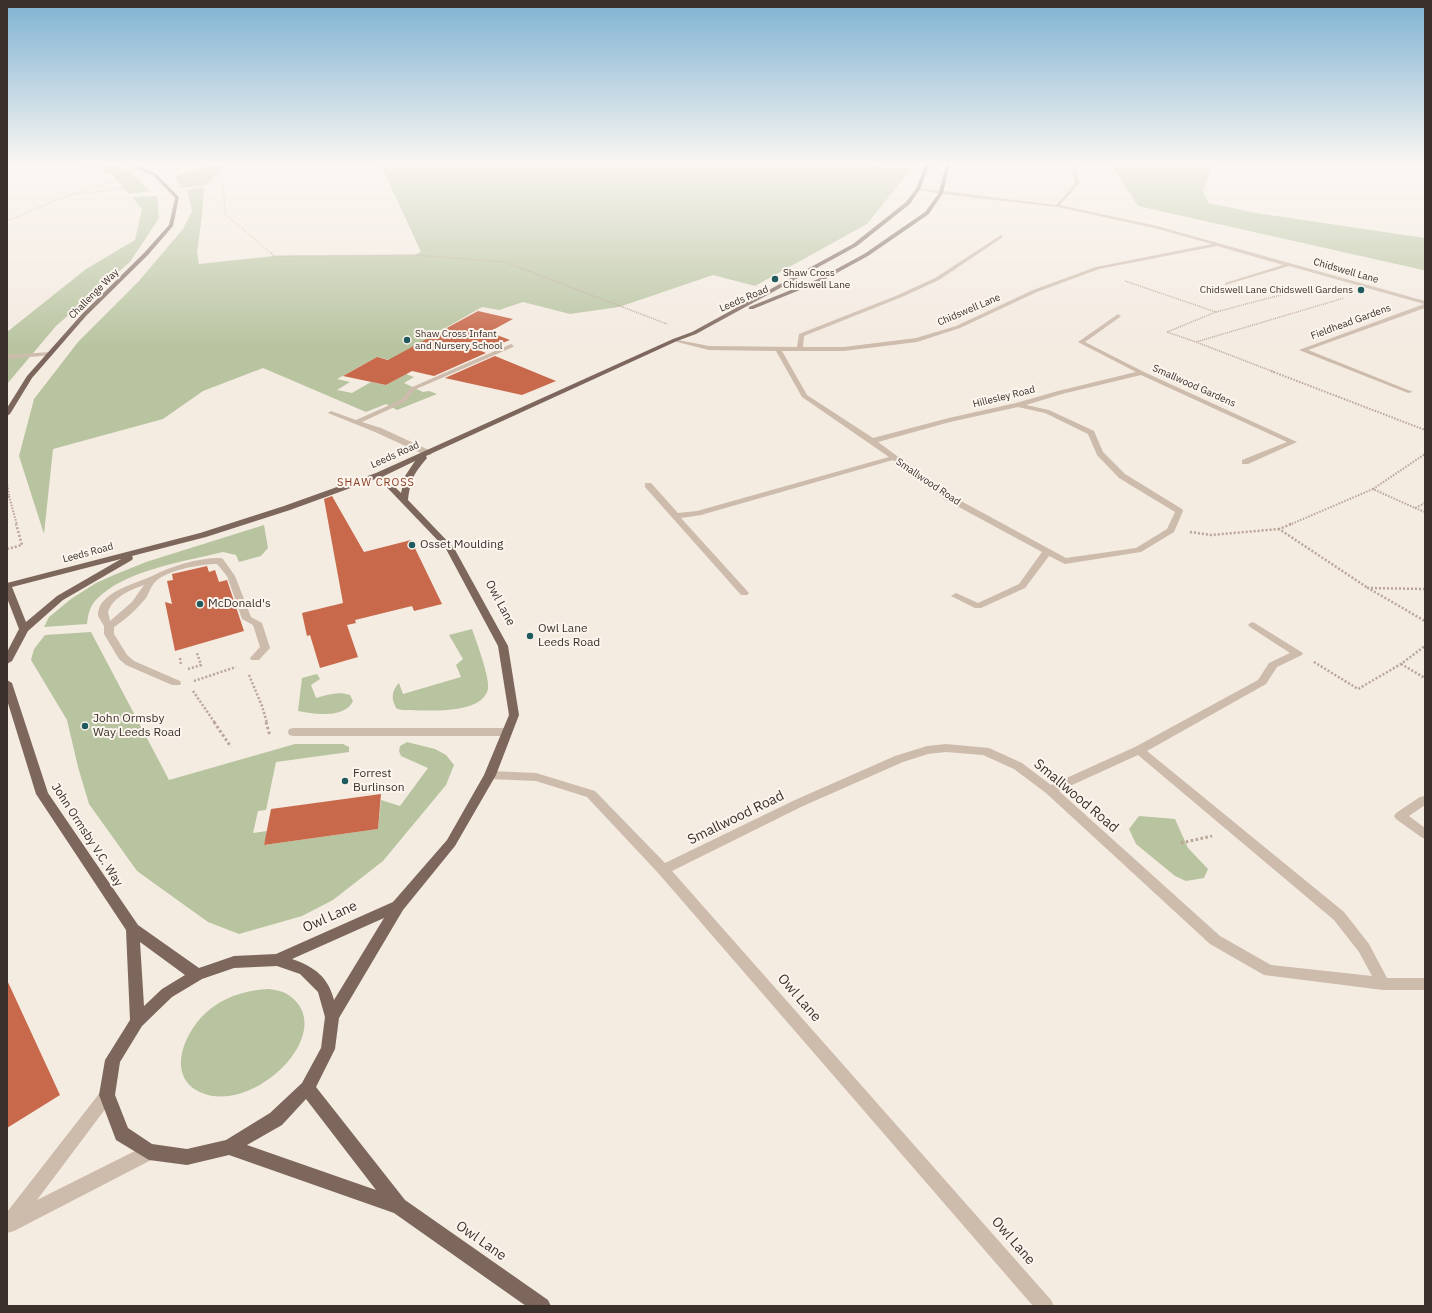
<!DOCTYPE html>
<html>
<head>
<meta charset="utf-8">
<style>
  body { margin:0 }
  #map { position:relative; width:1432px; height:1313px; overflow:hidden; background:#f4ebe1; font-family:"IBM Plex Sans",sans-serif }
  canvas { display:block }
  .frame { position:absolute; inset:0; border:8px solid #3b302b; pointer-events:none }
</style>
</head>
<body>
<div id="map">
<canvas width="1432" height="1313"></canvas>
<div class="frame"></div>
</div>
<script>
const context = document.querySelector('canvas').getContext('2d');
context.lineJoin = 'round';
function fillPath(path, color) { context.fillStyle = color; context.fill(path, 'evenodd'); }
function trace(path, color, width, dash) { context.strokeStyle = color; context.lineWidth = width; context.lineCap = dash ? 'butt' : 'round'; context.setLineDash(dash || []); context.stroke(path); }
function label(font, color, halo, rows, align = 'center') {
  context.font = font + ' "IBM Plex Sans",sans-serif'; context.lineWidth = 4; context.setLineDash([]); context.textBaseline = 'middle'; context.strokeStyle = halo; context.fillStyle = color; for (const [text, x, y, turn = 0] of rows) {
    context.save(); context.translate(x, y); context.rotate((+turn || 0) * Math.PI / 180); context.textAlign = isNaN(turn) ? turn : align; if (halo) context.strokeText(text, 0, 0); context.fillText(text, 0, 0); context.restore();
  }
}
fillPath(new Path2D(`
  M76,163H104L129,171L150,191L129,194L112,174Z
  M380,163H875L880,168L911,169L867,224L755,286L713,275L619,307L570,314L523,302L499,310L482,307L426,339L424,345L398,362L377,357L337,379L350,382L337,390L352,393L371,382L386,385L406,374L414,377L404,383L423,392L429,391L437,394L397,410L386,404L366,412L263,368L203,391L163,419L53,449L44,534L19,456L34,399L78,342L138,282L183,229L192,211L187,190L204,187L202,216L197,252L199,264L274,256L414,255L421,252Z
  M1114,163H1212L1203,192L1209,203L1256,213L1425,238V269L1423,270L1138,206L1115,170Z
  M213,165L223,167L206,185L181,188L175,176Z
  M157,196L159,218L130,262L56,326L7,384V332L86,269L135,240L142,209L132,197Z
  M264,525L268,548L261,556L239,562L236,555L223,552C183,562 123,570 95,601C89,608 88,616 87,624L44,627L49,617L71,599L96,583L114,575L146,562Z
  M472,629C476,641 490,677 488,689C482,716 424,710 403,710L397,709C391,700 391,691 399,683L403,694L461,677L456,665L463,659L449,635Z
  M91,632L169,780L295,744H343L349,747V752L276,762L266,810L258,811L253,833L267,831L264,845L378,829L381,800L400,806L428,768L401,756L399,751L400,746L407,742L435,749L446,755L454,765L446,785L383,861L333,900L302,916L239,934L208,922L137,871L89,804L78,767L67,720L31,660L34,649L45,635Z
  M317,674L320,679L311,685L316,698C328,695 338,691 350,695L353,701C345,719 314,714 298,711L302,678Z
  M1139,816L1175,819L1188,848L1208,869L1204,878L1186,881L1175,876L1136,844L1129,829Z
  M269,989C275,990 282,991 287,994C342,1029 255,1115 202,1093C162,1076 187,1025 213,1007C230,995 248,990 269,989Z`), '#b8c4a0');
fillPath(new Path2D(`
  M478,311L513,319L489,332L510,340L481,351L486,353L434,376L412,371L386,385L343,376L377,357L388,360Z
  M495,356L556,381L522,395L445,378Z
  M332,496L364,552L411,540L442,604L414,611L412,606L355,620L356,623L347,625L358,657L320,668L310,635L307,636L302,613L343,603L324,499Z
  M207,566L209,572L215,570L219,582L227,580L244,631L175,651L165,602L172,604L167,581L173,580L172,574Z
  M381,794L378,829L264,845L271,809Z
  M7,980L60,1095L7,1128Z`), '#c8694b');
trace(new Path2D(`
  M213,165C225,179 224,197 225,214L272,254
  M175,171L191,163
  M183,179L208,169L215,163
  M74,195L136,186
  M7,221L63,197L121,179`), '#b9a596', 1, [1, 1]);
trace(new Path2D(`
  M271,253L274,256L414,255L505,262L667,324
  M1125,281L1216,312L1167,332L1196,342
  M1216,312L1307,288
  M1274,372L1196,342L1344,298`), '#b9a596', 1.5, [1, 1]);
trace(new Path2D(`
  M1271,371L1425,430
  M7,482L9,496L7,498
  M1373,489L1425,454
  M9,496L17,525
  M1415,508L1425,512
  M1289,525L1373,489L1415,508L1425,503`), '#b9a596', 2, [1.5, 1.5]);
trace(new Path2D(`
  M1291,524L1279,529L1368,588
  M1190,532L1211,535L1279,529
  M7,549L22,545L16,524
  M1425,589L1368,588L1425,621
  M180,658L181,665
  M1314,662L1358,689L1401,664L1425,646
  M1401,664L1425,678
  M188,669L201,665L197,653
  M249,675L262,706L267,723
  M194,681L236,667
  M193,691L215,723`), '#b9a596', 2.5, [2, 2]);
trace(new Path2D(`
  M214,722L231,747
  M266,722L270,736
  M1181,843L1212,836`), '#b9a596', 3, [2.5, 2.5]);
fillPath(new Path2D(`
  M1053,163H1076L1079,184L1060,205L1157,226L1425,301V308L1308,350L1413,392L1408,393L1299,350L1424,304L1289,266L1225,285V283L1283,265L1217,246L1099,269L1037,292L960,328L917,342L844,351H782L807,395L873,438L949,418L1016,403L1058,391L1136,372L1078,342L1118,314L1121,316L1120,317L1085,342L1144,372L1297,442L1248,464H1242V460L1287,442L1141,375L1062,394L1026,405L1049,410L1094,431L1103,452L1125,474L1182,509L1183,511L1174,532L1141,552L1065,564L1049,556L1025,588L981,608H975L951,596L956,593L978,603L1019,584L1042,552L944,499L893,460L701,515L681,518L749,593L747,595H741L645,487V483H651L678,513L697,511L889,457L802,397L776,351L709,350L673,341V339L709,346L797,347L799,334L898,295L935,278L1001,235L1003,237L939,280L902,297L804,336L803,347H844L916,338L956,326L1033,290L1096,267L1212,244L1154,228L1057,207L941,194L916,189L918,188L1056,205L1075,184L1072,165ZM1018,407L1045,413L1088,434L1097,455L1119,478L1175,512L1167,529L1136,548L1066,558L950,495L878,442L950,422Z
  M511,344L514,346L513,347L414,390L405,402L362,422L381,428L431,451V455H425L375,432L328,413L331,411L356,420L401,400L410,388Z
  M50,352L53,354L52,355L7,359V355Z
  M220,558L223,559L235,576L251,617L262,623L270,648L259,660H251L250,658L260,647L253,625L242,619L227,576L217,564H214C198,565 167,570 155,582C151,586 149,593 146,598C137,609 126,619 114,627V634L127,655L134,661L180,681L181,683L180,685H172L126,665L119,659L104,634V626L98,616C97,592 136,584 152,576C172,566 197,558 220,558ZM144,585L132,602L110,621L108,612C113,597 130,590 144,585Z
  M1253,622L1303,653L1302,655L1277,667L1266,684L1147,751L1344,912L1369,944L1387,978H1425V990H1383L1264,975L1210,944L1046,793L1014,769L983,755L946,752L928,754L903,762L803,806L672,871L1051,1300L1054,1306H1033L659,874L587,797L536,781L490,779L486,778L484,775L486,772L490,771L536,773L595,791L665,863L795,800L895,756L927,746L946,744L989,748L1022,763L1051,785L1135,747L1258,680L1269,663L1290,653L1250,627L1248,625L1250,623ZM1138,755L1334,920L1359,952L1372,976L1271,965L1220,936L1059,791Z
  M293,728H507L511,729L512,732L511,735L507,736H293L289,735L288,732L289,729Z
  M1425,796V805L1409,816L1425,828V839L1421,837L1396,819L1394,816L1396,813L1420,797Z
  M107,1087L112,1090L115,1095L112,1100L37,1200L149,1144L155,1146L157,1152L155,1158L14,1231L7,1233V1212L102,1090Z`), '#cdbbac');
fillPath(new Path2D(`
  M123,163H128L155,173L179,197L173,226L148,255L86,316L32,378L10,414L7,416V408L27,376L82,314L144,253L169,225L175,198L153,175Z
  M926,163H930L920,189L910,204L857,246L696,334L677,341L426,456L427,458C413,475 411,478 408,500L454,548L508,646L519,715L496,775L455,846L403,910L339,1018L335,1049L316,1087L405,1200L548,1300L551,1306H526L394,1213L229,1155L187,1165L149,1160L116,1140L99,1095L105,1060L130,1020L126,930L36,794L7,700V680L12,683L48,793L138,925L199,968L234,956L276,954L393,902L447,840L484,775L509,715L498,646L446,549L378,478L290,510L206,537L132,556L133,558L132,560L63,600L28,631L12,661L7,664V652L19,629L7,598V583L200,533L284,506L376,473L673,339L692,332L853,244L906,202L916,189ZM415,461L405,476L401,493L384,476ZM121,559L57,596L26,622L12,587ZM384,918L334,1000C328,977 315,967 292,959ZM140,942L185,975L162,989L144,1006ZM277,966L300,974L318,992L325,1017L321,1048L302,1083L270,1113L226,1140L187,1149L152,1144L128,1128L115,1095L120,1062L142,1026L172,997L202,979L234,968ZM306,1099L376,1190L247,1145L282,1125Z
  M946,163H950L943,193L929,214L868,256L822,281L753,309H749V307L818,279L864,254L925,212L939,193Z`), '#7d675c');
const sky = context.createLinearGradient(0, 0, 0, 347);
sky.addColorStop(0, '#7eb2d2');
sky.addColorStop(0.47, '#faf6f2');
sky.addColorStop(1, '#faf6f200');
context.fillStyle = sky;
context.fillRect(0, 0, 1432, 347);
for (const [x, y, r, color] of [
  [775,279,4,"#1f5a5e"],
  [1361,290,4,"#1f5a5e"],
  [407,340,4,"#1f5a5e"],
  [412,545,4,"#1f5a5e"],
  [200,604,4,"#1f5a5e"],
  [530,636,4,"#1f5a5e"],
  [85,726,4,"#1f5a5e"],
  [345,781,4,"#1f5a5e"]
]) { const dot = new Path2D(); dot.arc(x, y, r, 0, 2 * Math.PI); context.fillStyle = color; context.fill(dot); trace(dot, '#fbf5ee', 1.5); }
label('10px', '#3b302b', '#fbf5ee', [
  ["Chidswell Lane",1346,271,16],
  ["Challenge Way",94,294,-45],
  ["Leeds Road",744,299,-23],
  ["Chidswell Lane",969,310,-23],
  ["Fieldhead Gardens",1351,322,-20],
  ["Smallwood Gardens",1194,386,24],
  ["Hillesley Road",1004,397,-14],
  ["Leeds Road",395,455,-24],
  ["Smallwood Road",928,482,34],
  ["Leeds Road",88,553,-15]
]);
label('10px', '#3b302b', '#fbf5ee', [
  ["Shaw Cross",783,273],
  ["Chidswell Lane",783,285],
  ["Chidswell Lane Chidswell Gardens",1353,290,"right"],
  ["Shaw Cross Infant",415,334],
  ["and Nursery School",415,346]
], 'left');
context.letterSpacing = '1px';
label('11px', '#8c3b22', '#fbf5ee', [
  ["SHAW CROSS",376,483]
]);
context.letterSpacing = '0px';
label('12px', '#3b302b', '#fbf5ee', [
  ["Osset Moulding",420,545],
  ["McDonald's",208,604],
  ["Owl Lane",538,629],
  ["Leeds Road",538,643],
  ["John Ormsby",93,719],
  ["Way Leeds Road",93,733],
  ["Forrest",353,774],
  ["Burlinson",353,788]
], 'left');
label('12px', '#3b302b', '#fbf5ee', [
  ["Owl Lane",500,603,62],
  ["John Ormsby V.C. Way",87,835,57]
]);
label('14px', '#3b302b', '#fbf5ee', [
  ["Smallwood Road",1076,796,40],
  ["Smallwood Road",736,818,-26],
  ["Owl Lane",330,917,-24],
  ["Owl Lane",799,998,49],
  ["Owl Lane",481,1241,35],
  ["Owl Lane",1013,1241,49]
]);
</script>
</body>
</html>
